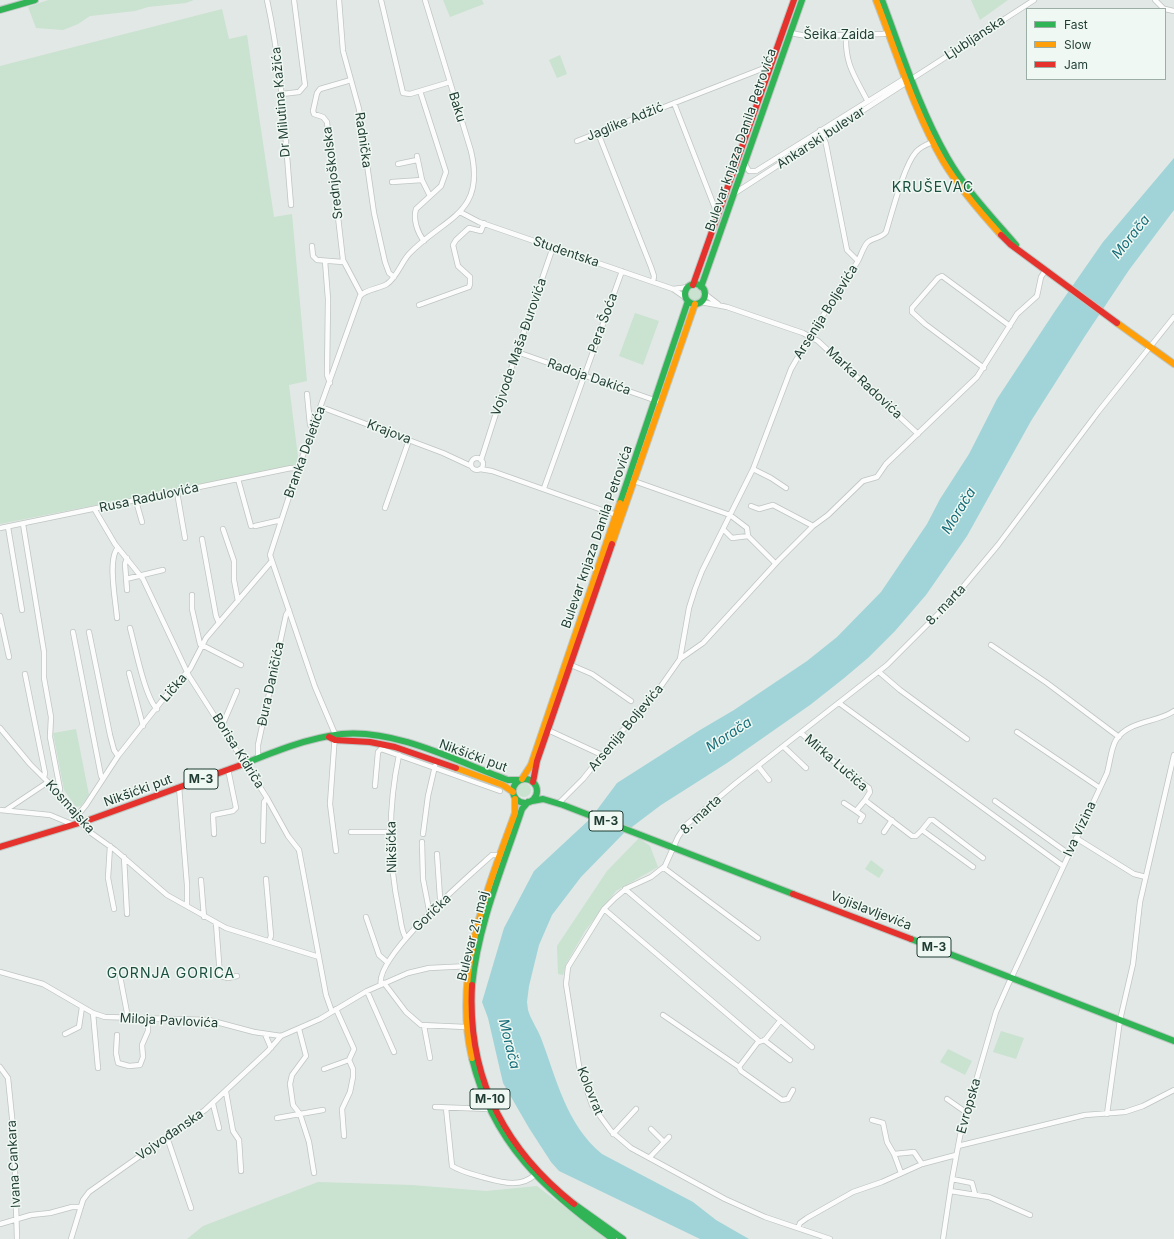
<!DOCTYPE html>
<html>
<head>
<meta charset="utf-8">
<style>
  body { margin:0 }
  #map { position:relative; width:1174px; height:1239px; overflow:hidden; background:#e2e8e5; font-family:Inter,sans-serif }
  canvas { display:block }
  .legend { position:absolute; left:1026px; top:8px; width:140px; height:72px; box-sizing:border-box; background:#f0f8f3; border:1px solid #9cada6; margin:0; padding:5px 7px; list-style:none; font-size:12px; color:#1f3c33 }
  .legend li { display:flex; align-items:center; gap:8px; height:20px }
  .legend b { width:20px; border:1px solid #9cada6 }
</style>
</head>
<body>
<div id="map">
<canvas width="1174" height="1239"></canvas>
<ul class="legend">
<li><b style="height:5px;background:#30b455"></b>Fast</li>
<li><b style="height:5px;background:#ff9f0a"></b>Slow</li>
<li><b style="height:5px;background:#e5322d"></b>Jam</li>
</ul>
</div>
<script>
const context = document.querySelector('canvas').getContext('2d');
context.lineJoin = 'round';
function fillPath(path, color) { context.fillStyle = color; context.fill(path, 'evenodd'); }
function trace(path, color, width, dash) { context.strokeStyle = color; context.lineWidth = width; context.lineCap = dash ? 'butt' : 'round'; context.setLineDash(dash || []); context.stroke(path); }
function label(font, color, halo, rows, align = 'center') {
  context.font = font + ' Inter,sans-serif'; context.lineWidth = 3; context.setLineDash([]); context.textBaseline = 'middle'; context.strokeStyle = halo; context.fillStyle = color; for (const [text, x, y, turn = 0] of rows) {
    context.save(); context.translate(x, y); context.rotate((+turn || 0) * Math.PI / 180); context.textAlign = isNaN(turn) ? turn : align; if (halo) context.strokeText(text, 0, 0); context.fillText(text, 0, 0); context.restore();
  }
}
fillPath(new Path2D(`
  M48,0H194L186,3L148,7L135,11L90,16L78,24L63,30L36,28L28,7Z
  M443,0H482L484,4L450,17Z
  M971,0H1008L980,20Z
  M222,9L229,39L247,35L274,217L292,214L307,381L289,385L299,465L0,524V66Z
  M560,55L567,74L557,78L549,60Z
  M688 295a7 7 0 1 1 14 0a7 7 0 1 1-14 0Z
  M635,313L659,321L643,365L619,356Z
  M76,729L89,795L81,806L76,807L64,790L53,733Z
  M517 790a7 7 0 1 1 14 0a7 7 0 1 1-14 0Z
  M639,838L650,846L658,867L616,891L585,931L566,964L563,975L558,974L557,946L607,871Z
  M871,860L884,870L879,878L865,869Z
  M1001,1031L1024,1038L1016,1059L993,1052Z
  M948,1049L972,1061L965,1075L940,1062Z
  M318,1182L412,1185L486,1191L537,1186L606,1239H187L203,1226Z`), '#cae2d0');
fillPath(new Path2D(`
  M1174,158V210L1129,270L1085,336L1031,421L967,536L926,595L895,631L868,658L843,679L810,705L727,763L661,805L624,833L581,877L552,915L539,945L529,986L527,1002L528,1010C531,1020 537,1028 541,1038C557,1080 566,1124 602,1154L693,1202L716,1220L749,1239H700L559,1171L551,1162L529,1128L503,1083L488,1018L482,1002L504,928L534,871L591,818L617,783L700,730L734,710L807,661L837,637L881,592L927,524L940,499L969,454L997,399L1055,311L1103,242Z`), '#a0d4d8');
const street = new Path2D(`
  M267,0C282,68 285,136 291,205
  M339,0L343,51L359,109L374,213L385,262L389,273L394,277
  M381,0L403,93L410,94L450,82
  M1155,0L1164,9
  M1165,9L1174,11
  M790,33L807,36L883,34L888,33
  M846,35C845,64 854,75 867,100
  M351,80L320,89L317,93L313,111L314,114L323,117L327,122L343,260L361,294
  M420,91L446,172L441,186L416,209C413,219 417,232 424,241
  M282,94L299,92L305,85L294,0
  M674,103L718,216
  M598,133L651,267L654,276L653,282
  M577,141L772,65
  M417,156L422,180L430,196
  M398,164L417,160
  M745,164L749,171H756L907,77
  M392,182L422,180
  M735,193L1034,0
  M460,212L479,222L673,289L686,298
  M312,246L313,256L317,260L343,262
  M325,261L328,299L327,375L330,383
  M858,261C861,255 863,248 867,243C872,237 881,239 886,232C892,213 904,165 916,152C921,146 928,144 935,141
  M673,289L689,287
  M705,294L718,304
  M701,302L727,307L803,333L818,341L918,434
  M419,305L469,287L470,284V277L458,266L453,245L456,240L469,228L481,231L484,223
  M517,352L657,401
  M984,368L925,324L912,312V308L938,278L942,276L1010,326
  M307,394L310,425L313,429
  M321,407L443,453L471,466
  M471 464a6 6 0 1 1 12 0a6 6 0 1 1-12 0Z
  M481,460L497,410L553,247
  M480,469L492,471L622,517
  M753,469L771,478L786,488
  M238,479L251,526
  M634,481L730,515L747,528L748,536
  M544,488L622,271
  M177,492L185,538
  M136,501L142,522
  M751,506L759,509L773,505L813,526L828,515L863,481L877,477L886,464L977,377L1017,314L1037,296L1041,277L1045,271
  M385,508L409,440
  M95,510L115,544L143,579L189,676L267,798L288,836L299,850L326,995L332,1012
  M23,524L44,652V678L51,717L50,737L60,789L59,793
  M255,526L281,520
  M8,527L22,610
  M0,528L291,468L298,469
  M223,529L234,561V580L238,601
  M723,529L732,538L748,536L775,563
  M202,539L216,616L219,623
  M126,579L163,570
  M127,590L125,564L127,558
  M192,595V609L200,644L241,665
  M0,616L9,657
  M117,618C116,603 107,558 118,548
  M130,628C135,646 145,698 157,709
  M73,632L101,776L103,779
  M89,632L110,735L114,750L118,756
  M991,645L1047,683L1119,737
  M680,659L703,643L778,561L813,526
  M571,665L592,674L631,701
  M879,672L900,690L967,739
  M129,673L143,726
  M25,674L45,773L44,778
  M839,703L1063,866
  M222,726L237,691
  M0,728L30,764L59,793L87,830L115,850L167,895L226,928L319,957
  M548,730L602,755
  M1017,732L1100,788
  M801,733L828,757L869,788L870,792L865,800L870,804L912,836H916L922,830L973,867
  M784,747L806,768
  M399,755C388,807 388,859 399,911C401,920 401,931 406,938
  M258,758V745L286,615L289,610
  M758,766L769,780
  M375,786L378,752L381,749L500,791
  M179,787L187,885V906
  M995,801L1069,854
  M559,803L583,779L619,734L647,706L680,659L689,608L695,589L702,571L753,469L791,369L813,331L858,261L847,250L826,144L820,130
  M844,803L856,811
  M0,810L50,815L74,825
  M6,810L48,782
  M77,816L86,805L118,756L172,688L190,669L206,638L271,562
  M860,821L863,816L856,811L865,800
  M922,830L930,820H933L983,858
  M351,832H390
  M884,832L892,820
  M214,834L213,815L233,811L236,808L228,769
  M423,834L428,796L435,766
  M1076,838L1134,874L1146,877
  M263,841L264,802L267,798
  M422,842L423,879L430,915
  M110,846L108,878L114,909
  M336,851L330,804L335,734L315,687L270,555L298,469L360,296C366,289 379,289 387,284C397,277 401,263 409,254C444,217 486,215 471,151L425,0
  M437,854L440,898L442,903
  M124,857L127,914
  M664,868L758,938
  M266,879L271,936L269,941
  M201,880L204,917
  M625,889L812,1047
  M604,909L759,1041
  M366,917L379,955L387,962
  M216,923L220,976L228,978L237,976
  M0,972L43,984L93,1013L105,1017L209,1020L254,1032L281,1036L320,1019L367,991L408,973L429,968L470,966
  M120,976L128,1018
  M384,983L406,1012L421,1025L466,1027
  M381,985C374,957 470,875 492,855H500
  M367,991L394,1052
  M336,1009L354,1049L349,1060L353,1069V1077L350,1092L342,1109L344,1136
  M93,1013L98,1068
  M663,1015L739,1067
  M780,1021L765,1040L758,1042L739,1067L741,1071L782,1100L788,1099L793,1090
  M424,1026L430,1058
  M299,1029L306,1056L292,1075L290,1084L293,1105L300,1114L309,1142L314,1173
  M65,1034L79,1027L82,1007
  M265,1034L271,1048
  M117,1035L116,1053L118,1063L129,1066L140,1065L143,1057L142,1045L148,1031V1018
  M764,1040L790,1060
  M0,1067L8,1078L14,1137L17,1239
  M324,1069L349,1060
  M226,1092L233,1131L239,1140L241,1171
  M947,1099L967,1113
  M213,1104L219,1128
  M435,1107L489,1109
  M446,1108L452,1166C462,1172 472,1174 482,1177C501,1182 520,1189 536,1174
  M1107,1114L1120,1020L1133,964L1140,902L1174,755
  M277,1118L323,1110
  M872,1120L883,1123L887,1142L894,1154L914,1152L922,1164
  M651,1129L664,1142
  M613,1134L636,1109
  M167,1137L191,1208
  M958,1146L1085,1115L1125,1112L1143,1106L1174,1090
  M894,1154L901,1173
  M650,1157L669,1137
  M952,1179L972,1183L975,1194
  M950,1191L989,1197L1030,1215
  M0,1224L31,1215L50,1213L72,1207H81
  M798,1228L800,1223L807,1218L853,1192L882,1182L922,1164L956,1155
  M71,1239L83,1200L89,1192L205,1110L268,1051L281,1036
  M830,1239L765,1217L725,1199L631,1148L611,1131L592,1105L579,1066L566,984L568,967L604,909L615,898L627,888L651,877L665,866L678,837L686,825L736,783L887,665L952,600L998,545L1098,412L1174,317
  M943,1239L952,1179L960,1136L996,1012L1008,985L1107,773C1110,763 1111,748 1116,740C1129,720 1157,723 1174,711`);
const fast = new Path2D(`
  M882,0C902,53 919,108 947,157C965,189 992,217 1016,245
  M0,10L35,0
  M685 294a10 10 0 1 1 20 0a10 10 0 1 1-20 0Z
  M701,287L802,0
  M620,503L688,301
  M241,765C273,752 307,738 342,734C397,729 458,762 508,780H518
  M513 791a12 12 0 1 1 24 0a12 12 0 1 1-24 0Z
  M532,801L543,799L563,805L793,894
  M911,939L1174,1041
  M472,985C478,925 503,866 522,809L528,802
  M472,1058C492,1142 545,1191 613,1239
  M574,1204L623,1239`);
const slow = new Path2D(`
  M876,0C897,54 914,111 943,161C959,188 980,212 1001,235
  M1117,323L1174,364
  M612,544L695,304
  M456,768L503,785L513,792
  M522,779L531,765L620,503
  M472,1058C452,974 487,891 515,813V799`);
const jam = new Path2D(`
  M1001,235L1010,244L1117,323
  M693,285L794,0
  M329,737L335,740L370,742L395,747L456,768
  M533,782L537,761L612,544
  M0,847L89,820L241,765
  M793,894L911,939
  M472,985C467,1075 503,1148 574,1204`);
trace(street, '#bfc5c2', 6);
trace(fast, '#bdc6c2', 8);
trace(slow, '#bdc6c2', 8);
trace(jam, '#bdc6c2', 8);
trace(street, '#fbfcfb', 4.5);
trace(fast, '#30b455', 6);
trace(slow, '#ff9f0a', 6);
trace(jam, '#e5322d', 6);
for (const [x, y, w] of [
  [201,779,34],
  [606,821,34],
  [934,947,34],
  [490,1099,40]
]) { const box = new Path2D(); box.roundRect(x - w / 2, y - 10, w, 20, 3); context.fillStyle = '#f0f8f3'; context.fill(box); trace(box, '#1f3c33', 1); }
label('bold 12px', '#1f3c33', null, [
  ["M-3",201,779],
  ["M-3",606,821],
  ["M-3",934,947],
  ["M-10",490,1099]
]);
label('13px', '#1f3c33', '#f0f8f3', [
  ["Šeika Zaida",839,35],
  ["Ljubljanska",975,38,-33],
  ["Dr Milutina Kažića",281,102,-95],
  ["Baku",457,107,73],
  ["Jaglike Adžić",625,122,-22],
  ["Ankarski bulevar",821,138,-33],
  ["Radnička",363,140,82],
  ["Bulevar knjaza Danila Petrovića",741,140,-71],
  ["Srednjoškolska",333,173,-97],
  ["Studentska",566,252,19],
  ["Arsenija Boljevića",826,312,-58],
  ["Pera Šoća",603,323,-70],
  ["Vojvode Maša Đurovića",519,347,-71],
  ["Radoja Dakića",589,377,19],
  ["Marka Radovića",864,383,43],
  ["Krajova",389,432,21],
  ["Branka Deletića",305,452,-70],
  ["Rusa Radulovića",149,498,-12],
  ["Bulevar knjaza Danila Petrovića",597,537,-71],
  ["8. marta",946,605,-46],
  ["Đura Daničića",271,684,-78],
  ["Lička",174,688,-49],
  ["Arsenija Boljevića",626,728,-50],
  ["Borisa Kidriča",238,751,58],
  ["Nikšićki put",473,756,20],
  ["Mirka Lučića",836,763,41],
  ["Nikšićki put",138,791,-20],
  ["Kosmajska",70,807,48],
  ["8. marta",701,815,-43],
  ["Iva Vizina",1080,829,-65],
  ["Nikšićka",392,847,-91],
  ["Vojislavljevića",871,911,21],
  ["Gorička",432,913,-44],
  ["Bulevar 21. maj",473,936,-76],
  ["Miloja Pavlovića",169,1021,3],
  ["Kolovrat",590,1091,68],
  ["Evropska",969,1106,-74],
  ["Vojvođanska",170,1135,-35],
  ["Ivana Cankara",14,1164,-93]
]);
context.letterSpacing = '1px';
label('14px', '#1b4f40', '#f0f8f3', [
  ["KRUŠEVAC",933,188],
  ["GORNJA GORICA",171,974]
]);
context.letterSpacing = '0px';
label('italic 14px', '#176e7a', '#f0f8f3', [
  ["Morača",1131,237,-51],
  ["Morača",959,511,-58],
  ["Morača",729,735,-33],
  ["Morača",509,1044,76]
]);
</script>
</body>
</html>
